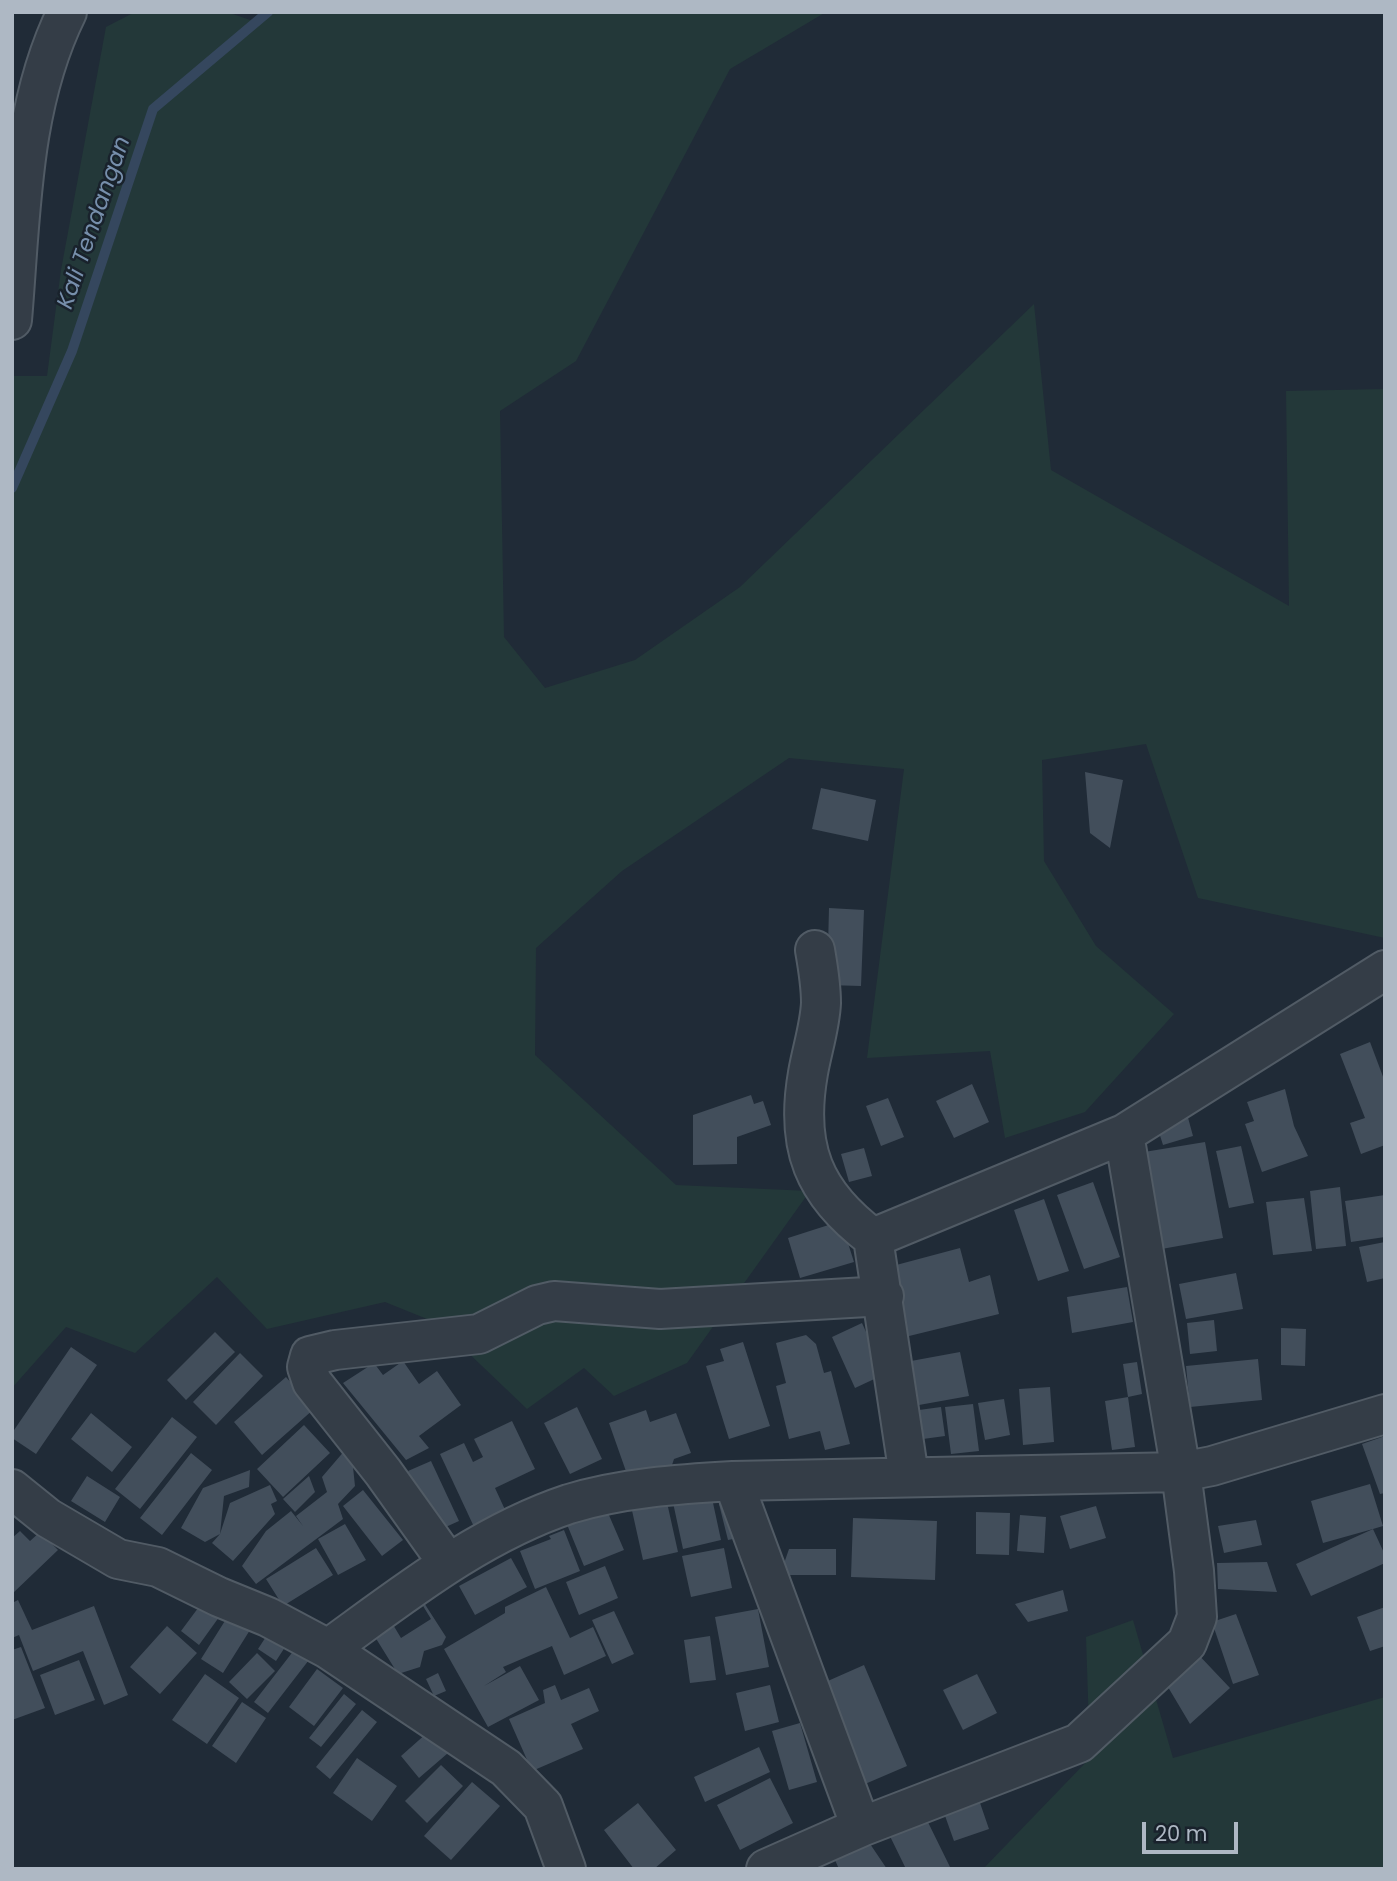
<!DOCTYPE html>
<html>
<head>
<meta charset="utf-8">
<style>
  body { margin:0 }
  #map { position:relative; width:1397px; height:1881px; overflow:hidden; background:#202b37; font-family:Poppins,sans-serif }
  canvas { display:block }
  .frame { position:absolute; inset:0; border:14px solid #aeb8c4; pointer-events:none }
  .scale { position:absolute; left:1142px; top:1822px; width:96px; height:32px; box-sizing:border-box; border:4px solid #aeb8c4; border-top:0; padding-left:9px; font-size:21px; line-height:24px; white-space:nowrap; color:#aeb8c4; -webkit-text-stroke:5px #19222c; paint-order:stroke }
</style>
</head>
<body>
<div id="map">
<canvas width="1397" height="1881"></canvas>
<div class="frame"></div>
<div class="scale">20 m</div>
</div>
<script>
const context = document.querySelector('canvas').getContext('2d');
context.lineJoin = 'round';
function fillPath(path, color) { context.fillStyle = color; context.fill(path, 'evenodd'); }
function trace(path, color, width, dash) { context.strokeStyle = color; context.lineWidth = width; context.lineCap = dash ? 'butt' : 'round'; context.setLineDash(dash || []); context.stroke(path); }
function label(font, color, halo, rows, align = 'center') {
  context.font = font + ' Poppins,sans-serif'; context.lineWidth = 5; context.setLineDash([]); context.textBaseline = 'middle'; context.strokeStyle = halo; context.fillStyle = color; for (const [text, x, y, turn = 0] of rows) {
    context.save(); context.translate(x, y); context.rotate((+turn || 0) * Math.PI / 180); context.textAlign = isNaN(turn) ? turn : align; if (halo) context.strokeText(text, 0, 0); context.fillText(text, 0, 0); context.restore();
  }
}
fillPath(new Path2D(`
  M135,12H227L256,22L272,12H826L730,69L576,361L500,411L504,637L545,688L635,660L740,587L1034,304L1051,470L1289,606L1286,391L1385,389V938L1198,898L1146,744L1042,760L1044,861L1096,946L1174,1014L1085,1112L1005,1138L990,1051L867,1058L904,769L789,758L622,871L536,948L535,1055L676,1185L810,1191L687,1363L614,1396L584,1368L527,1409L437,1323L385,1302L267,1329L217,1277L135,1353L66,1327L12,1388V376H47L61,270L106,27Z
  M1133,1620L1173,1758L1385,1697V1869H983L1090,1758L1086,1637Z`), '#233839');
trace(new Path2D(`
  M12,488L72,351L153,109L268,12`), '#35475e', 10);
fillPath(new Path2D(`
  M1085,772L1123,780L1110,848L1090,833Z
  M821,788L876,800L868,841L812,829Z
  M829,908L864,910L861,986L827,985Z
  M1370,1042L1385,1082V1145L1361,1154L1350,1123L1365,1118L1340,1054Z
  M972,1084L989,1122L954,1138L936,1101Z
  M1285,1089L1294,1126L1308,1156L1262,1172L1245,1124L1254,1121L1247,1102Z
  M751,1095L754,1104L763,1101L771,1125L737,1137V1164L693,1165V1115Z
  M888,1098L904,1137L881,1146L866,1106Z
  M1187,1114L1193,1136L1163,1145L1156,1123Z
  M1205,1142L1223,1238L1156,1250L1138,1153Z
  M1241,1146L1254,1203L1229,1208L1216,1151Z
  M864,1148L872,1176L849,1182L841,1154Z
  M1093,1182L1120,1257L1084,1269L1057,1195Z
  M1340,1187L1346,1246L1316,1249L1310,1191Z
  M1385,1195V1237L1351,1242L1345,1201Z
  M1304,1198L1312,1251L1273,1255L1266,1202Z
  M1044,1199L1069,1271L1038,1281L1014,1210Z
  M841,1221L854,1262L800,1278L788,1238Z
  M1385,1242V1278L1367,1282L1359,1247Z
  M960,1248L969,1282L990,1275L999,1314L905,1337L885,1268Z
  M1236,1273L1243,1309L1186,1319L1179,1284Z
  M1127,1287L1133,1322L1072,1333L1067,1297Z
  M1214,1320L1217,1351L1190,1354L1187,1323Z
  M862,1323L885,1374L855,1388L832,1337Z
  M1281,1328L1306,1329L1305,1366L1281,1365Z
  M215,1332L235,1352L186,1400L167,1380Z
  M806,1335L816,1344L824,1373L831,1371L850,1444L825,1450L820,1431L789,1439L776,1386L786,1383L776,1343Z
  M743,1342L770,1426L729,1439L706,1366L724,1361L720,1349Z
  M71,1347L97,1365L36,1454L12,1438V1433Z
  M960,1352L969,1396L919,1405L911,1361Z
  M240,1353L263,1376L216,1425L193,1402Z
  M1258,1359L1262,1400L1190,1407L1186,1366Z
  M403,1361L419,1384L437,1371L461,1405L419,1436L429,1448L406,1460L343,1383L374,1363L383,1375Z
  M1137,1362L1142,1394L1128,1397L1123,1364Z
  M286,1377L314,1409L262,1455L234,1422Z
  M1050,1387L1054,1442L1023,1445L1019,1389Z
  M1128,1397L1135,1447L1112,1450L1105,1401Z
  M1004,1399L1010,1435L985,1440L978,1403Z
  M973,1404L979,1451L951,1454L945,1407Z
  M577,1407L602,1459L570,1474L544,1423Z
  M941,1407L945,1436L923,1439L919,1410Z
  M646,1410L650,1422L676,1413L691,1453L674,1459L667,1480L628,1477L609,1423Z
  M91,1413L132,1447L112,1472L71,1439Z
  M172,1417L197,1437L140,1509L115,1489Z
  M512,1421L535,1469L495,1488L507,1514L475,1529L440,1454L464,1443L473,1462L483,1457L474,1439Z
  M304,1425L330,1453L283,1497L257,1469Z
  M1385,1436V1493L1380,1494L1362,1444Z
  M346,1449L359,1455L353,1467L355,1486L338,1504L343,1519L256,1584L242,1566L266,1531L291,1511L303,1526L296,1516L327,1492L322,1477Z
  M191,1453L212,1470L162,1535L140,1518Z
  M431,1461L459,1521L439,1530L408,1471Z
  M250,1470L249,1487L224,1496L220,1534L230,1503L270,1485L277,1501L271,1504L275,1514L233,1561L212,1543L220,1534L205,1542L181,1528L203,1488Z
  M87,1476L120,1497L105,1522L71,1501Z
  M309,1476L315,1492L295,1512L283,1499Z
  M1370,1484L1383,1526L1373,1529L1385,1555V1563L1311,1596L1296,1564L1373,1529L1323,1543L1311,1501Z
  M710,1489L721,1540L683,1549L672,1498Z
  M363,1490L403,1540L382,1556L343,1506Z
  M666,1498L678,1552L643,1560L631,1506Z
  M735,1500L743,1537L728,1540L719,1504Z
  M605,1506L624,1550L584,1566L566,1522Z
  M1096,1506L1106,1538L1070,1549L1060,1516Z
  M976,1512L1010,1513L1009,1555L976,1554Z
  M1020,1515L1046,1517L1044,1553L1017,1551Z
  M853,1518L937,1521L935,1580L851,1577Z
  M1256,1520L1262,1545L1224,1553L1218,1526Z
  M345,1524L366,1560L338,1575L318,1539Z
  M564,1530L580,1571L535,1589L520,1551L551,1539L549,1536Z
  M20,1531L30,1541L40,1532L58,1550L12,1594V1538Z
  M316,1548L333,1575L283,1606L266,1579Z
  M724,1548L732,1588L691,1597L682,1556Z
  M789,1549H836V1575H780Z
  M511,1558L527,1587L475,1615L459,1586Z
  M1267,1562L1277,1592L1218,1589L1217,1563Z
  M605,1566L618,1598L579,1615L566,1582Z
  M546,1587L570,1638L593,1627L606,1656L564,1675L552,1646L503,1667L506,1672L484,1686L520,1666L539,1700L488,1727L444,1649L505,1613V1607Z
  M1063,1590L1068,1611L1028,1622L1015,1604Z
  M419,1595L446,1637L442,1645L424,1651L420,1667L398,1674L367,1624L386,1613L401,1638L431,1619L417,1596Z
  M18,1600L32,1630L94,1606L128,1695L104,1705L83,1651L33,1671L19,1635L12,1638V1603Z
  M204,1600L222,1613L199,1645L181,1631Z
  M1385,1607V1646L1370,1651L1357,1617Z
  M758,1609L769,1667L726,1675L715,1617Z
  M614,1611L634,1654L612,1664L592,1620Z
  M1236,1614L1259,1675L1233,1684L1212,1622Z
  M228,1616L250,1630L223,1673L201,1659Z
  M167,1626L197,1653L160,1694L130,1667Z
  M271,1629L289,1641L276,1661L258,1649Z
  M710,1636L716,1680L690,1683L684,1640Z
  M298,1645L312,1656L268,1713L254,1702Z
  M21,1647L45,1708L12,1720V1650Z
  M1194,1650L1230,1688L1190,1724L1165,1682Z
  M257,1653L275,1671L247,1699L229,1682Z
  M79,1660L95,1700L55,1715L40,1675Z
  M864,1665L907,1766L858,1787L821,1684Z
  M317,1669L343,1688L314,1726L289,1707Z
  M438,1673L446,1691L434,1696L426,1679Z
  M205,1674L239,1698L207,1744L172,1720Z
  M977,1674L997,1713L963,1730L943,1690Z
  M555,1685L561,1700L589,1688L599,1711L571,1724L583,1749L532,1771L509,1719L545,1703L543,1690Z
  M770,1685L779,1722L745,1731L736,1693Z
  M344,1694L356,1704L321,1747L309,1738Z
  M242,1702L266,1718L236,1763L212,1746Z
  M362,1710L377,1722L330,1779L316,1767Z
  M800,1723L817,1782L789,1790L772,1731Z
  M436,1725L455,1747L419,1778L401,1756Z
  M759,1747L770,1772L705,1802L694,1777Z
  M357,1758L397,1786L372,1821L333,1793Z
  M441,1765L463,1786L427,1823L405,1801Z
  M770,1778L793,1823L740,1850L717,1805Z
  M472,1782L500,1806L451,1860L424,1836Z
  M979,1800L989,1829L954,1841L944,1813Z
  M638,1803L676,1850L654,1869H634L604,1830Z
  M921,1808L951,1869H906L885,1826Z
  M864,1835L887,1869H839L831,1851Z`), '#424e5b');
const minor = new Path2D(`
  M12,320C21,217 20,107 67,12
  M815,950C818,967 821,985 821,1003C820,1026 812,1050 808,1073C795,1147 813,1193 873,1238
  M909,1476L873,1238L1124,1134L1385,970
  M733,1481L861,1827L766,1869
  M12,1489L48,1518L118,1559L158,1567L219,1597L268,1617L328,1649C404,1594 479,1534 569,1504C621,1488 679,1484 733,1481L1181,1472L1212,1466L1385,1414
  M448,1563L383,1472L312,1382L307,1367L310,1356L335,1350L479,1334L537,1305L554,1301L660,1309L884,1296
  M328,1649L506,1768L543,1806L566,1869
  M861,1827L1079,1743L1187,1643L1197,1617L1194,1571L1181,1472L1124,1134`);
trace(minor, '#515b65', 42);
trace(minor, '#343d47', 38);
label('italic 23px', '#778fac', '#19222c', [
  ["Kali Tendangan",95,223,-71]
]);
</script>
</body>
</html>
